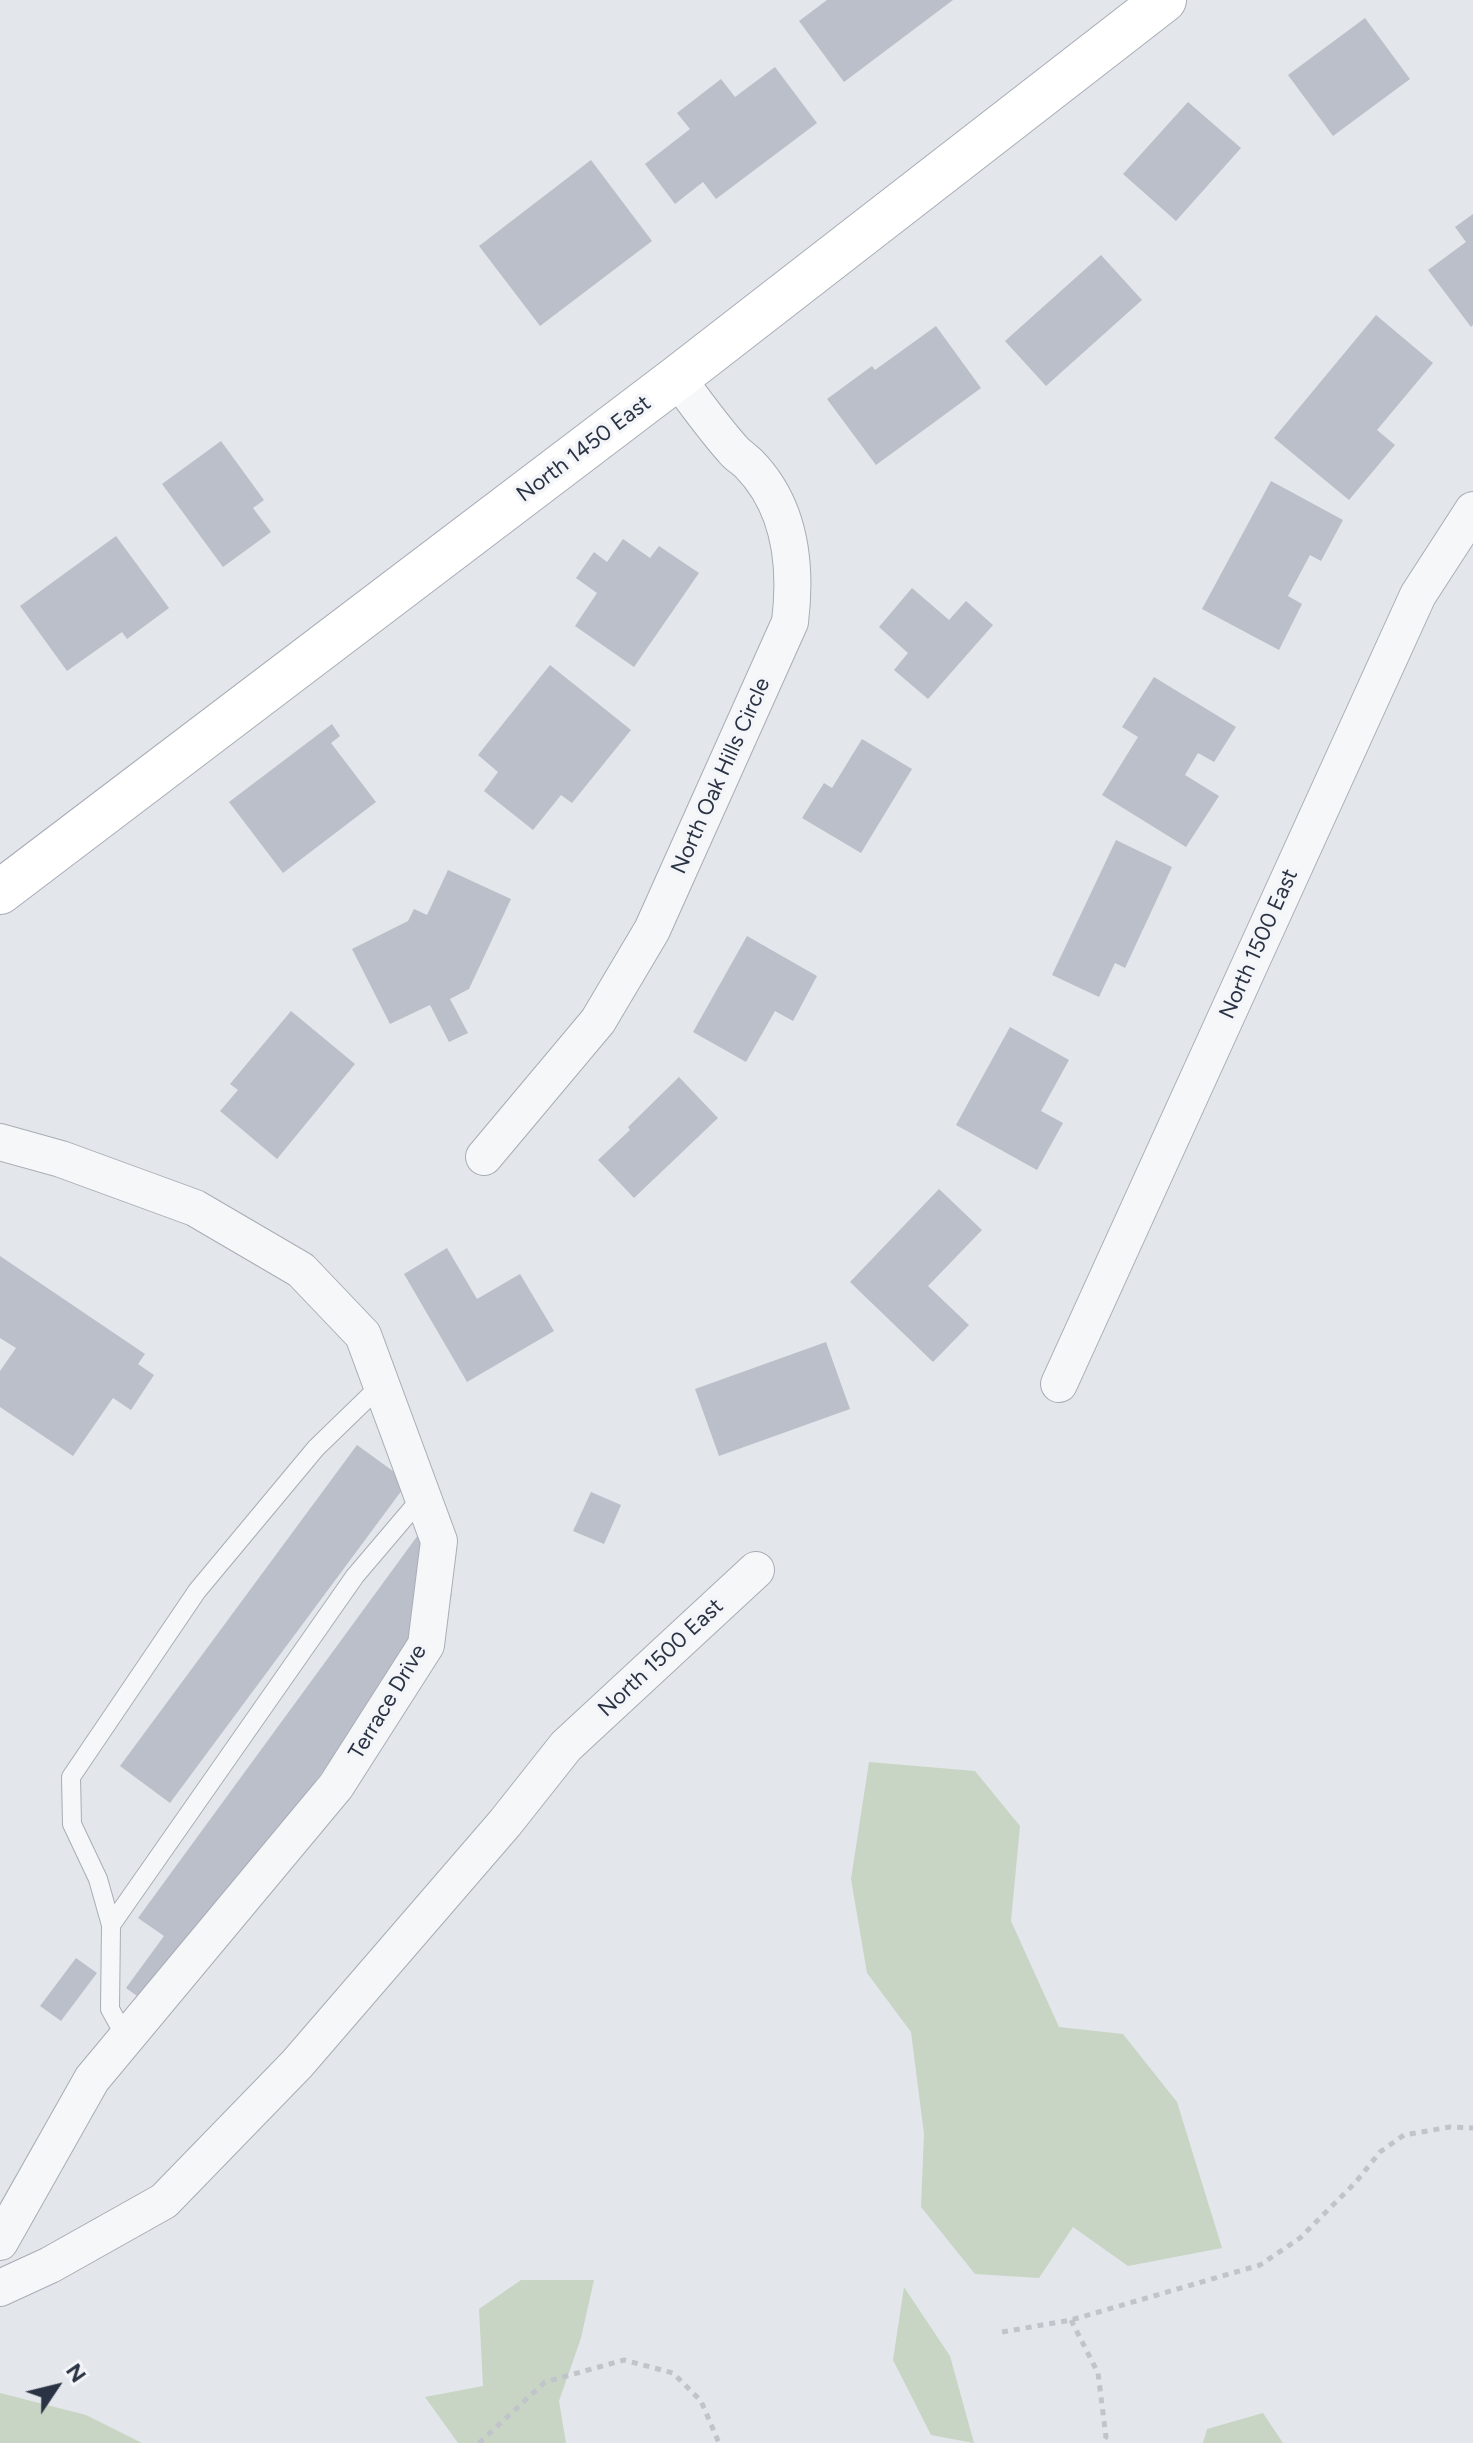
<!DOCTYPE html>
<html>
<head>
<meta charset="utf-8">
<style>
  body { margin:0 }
  #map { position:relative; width:1473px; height:2443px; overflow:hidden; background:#e3e6eb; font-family:Figtree,sans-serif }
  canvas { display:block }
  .north { position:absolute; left:16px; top:2347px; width:80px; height:80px; -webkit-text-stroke:6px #f3f5f8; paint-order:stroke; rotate:55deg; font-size:22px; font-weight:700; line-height:32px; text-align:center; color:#2a3344 }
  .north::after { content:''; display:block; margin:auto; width:28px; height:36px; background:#2a3344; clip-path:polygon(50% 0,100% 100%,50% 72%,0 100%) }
</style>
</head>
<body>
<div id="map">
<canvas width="1473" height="2443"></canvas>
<div class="north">N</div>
</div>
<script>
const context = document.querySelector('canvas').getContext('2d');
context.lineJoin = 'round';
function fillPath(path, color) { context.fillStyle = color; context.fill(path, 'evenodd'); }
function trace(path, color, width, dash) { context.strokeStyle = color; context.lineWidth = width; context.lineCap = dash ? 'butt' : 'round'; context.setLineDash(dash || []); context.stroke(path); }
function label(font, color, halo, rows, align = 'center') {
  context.font = font + ' Figtree,sans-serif'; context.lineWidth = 7; context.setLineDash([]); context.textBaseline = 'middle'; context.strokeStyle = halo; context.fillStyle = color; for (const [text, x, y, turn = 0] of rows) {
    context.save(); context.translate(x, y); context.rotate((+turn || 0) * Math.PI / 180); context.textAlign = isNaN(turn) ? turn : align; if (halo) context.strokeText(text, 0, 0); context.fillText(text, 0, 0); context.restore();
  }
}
fillPath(new Path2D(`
  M869,1762L975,1771L1020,1826L1011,1921L1059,2027L1123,2034L1177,2102L1222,2248L1128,2266L1073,2227L1039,2278L975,2274L921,2207L924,2134L911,2032L867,1973L851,1879Z
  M521,2280H594L581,2338L559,2401L566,2443H458L425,2397L483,2386L479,2309Z
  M904,2287L950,2356L974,2443L931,2435L893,2360Z
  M0,2393L86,2415L142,2443H0Z
  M1263,2413L1283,2443H1203L1207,2429Z`), '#c8d5c4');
fillPath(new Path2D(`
  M827,0H953L844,82L799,21Z
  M1365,18L1410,79L1333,136L1288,75Z
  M775,67L817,123L716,199L703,182L675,204L645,164L690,129L677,113L721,79L735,97Z
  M1188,102L1241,148L1176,221L1123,174Z
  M591,160L652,241L540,326L479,246Z
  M1473,214V325L1471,327L1428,270L1466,242L1455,227Z
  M1101,255L1142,300L1046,386L1005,341Z
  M1376,315L1433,363L1377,430L1395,445L1349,500L1274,438Z
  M936,326L981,388L876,465L827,399L872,366L875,370Z
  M221,441L264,500L253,508L271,532L223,567L162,484Z
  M1271,481L1343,520L1321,561L1310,555L1288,596L1302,604L1279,650L1202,609Z
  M116,536L169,608L127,639L122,632L67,671L20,606Z
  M623,539L650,558L659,546L699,573L634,667L575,626L597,593L576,578L594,552L607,562Z
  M912,588L949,620L966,601L993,625L928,699L894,670L908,653L879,627Z
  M550,665L631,730L572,803L561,795L533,830L484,791L498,772L478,755Z
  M1154,677L1236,727L1214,762L1198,753L1185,775L1219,796L1186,847L1102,795L1138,737L1122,727Z
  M332,724L340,736L331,743L376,802L283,873L229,802Z
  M862,739L912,769L861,853L802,818L824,783L832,788Z
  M1116,840L1172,867L1125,968L1115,963L1099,997L1052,975Z
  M448,870L511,899L469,989L450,999L468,1033L449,1042L430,1005L390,1024L352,949L408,921L414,909L427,915Z
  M747,936L817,976L793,1021L775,1011L746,1062L693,1032Z
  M291,1011L355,1064L277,1159L220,1111L238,1090L230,1084Z
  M1010,1027L1069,1060L1041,1111L1063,1123L1037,1170L956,1125Z
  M679,1077L718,1118L634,1198L598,1160L630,1130L628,1127Z
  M939,1189L982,1230L928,1286L969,1325L933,1362L850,1282Z
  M447,1248L477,1299L520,1274L554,1331L467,1382L404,1274Z
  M0,1256L145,1354L138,1364L154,1375L131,1410L113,1398L73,1456L0,1407V1371L16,1348L0,1338Z
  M826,1342L850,1409L719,1456L695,1389Z
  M357,1445L408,1482L170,1803L120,1766Z
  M591,1492L621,1505L604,1544L573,1531Z
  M421,1531L427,1576L452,1595L151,2006L126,1988L164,1936L138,1918Z
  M76,1958L97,1973L61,2021L40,2006Z`), '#babfc9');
const lane = new Path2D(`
  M111,1925L355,1576L423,1496
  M126,2038L110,2009L111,1925L98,1879L72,1824L71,1777L197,1591L316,1448L381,1385`);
const street = new Path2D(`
  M0,1142L61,1159L195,1208L301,1270L363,1335L439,1541L426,1645L336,1786L92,2079L0,2242
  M484,1157L598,1021L652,930L790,622C797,565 791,507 749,464C745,460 739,456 735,452C714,429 696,403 677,378
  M1059,1384L1418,595L1473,510
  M0,2288L50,2265L164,2201L297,2064L505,1823L566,1746L756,1570`);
const secondary = new Path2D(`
  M0,892L677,378L1164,0`);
trace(lane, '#a8adb6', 20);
trace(street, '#a8adb6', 38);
trace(secondary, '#a8adb6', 46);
trace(new Path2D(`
  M1071,2320L1098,2373L1106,2437L1102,2443
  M1002,2332L1071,2320L1260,2265L1300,2238L1355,2183L1380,2152L1404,2135L1450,2127L1473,2128
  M479,2443L545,2382L624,2360L673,2373L701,2401L719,2443`), '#c1c4ca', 5, [6, 6]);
trace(lane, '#f6f7f9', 18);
trace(street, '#f6f7f9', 36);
trace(secondary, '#fff', 44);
label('22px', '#2a3344', '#f3f5f8', [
  ["North 1450 East",584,449,-37],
  ["North Oak Hills Circle",721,776,-66],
  ["North 1500 East",1259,944,-66],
  ["North 1500 East",661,1658,-43],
  ["Terrace Drive",388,1702,-59]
]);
</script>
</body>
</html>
